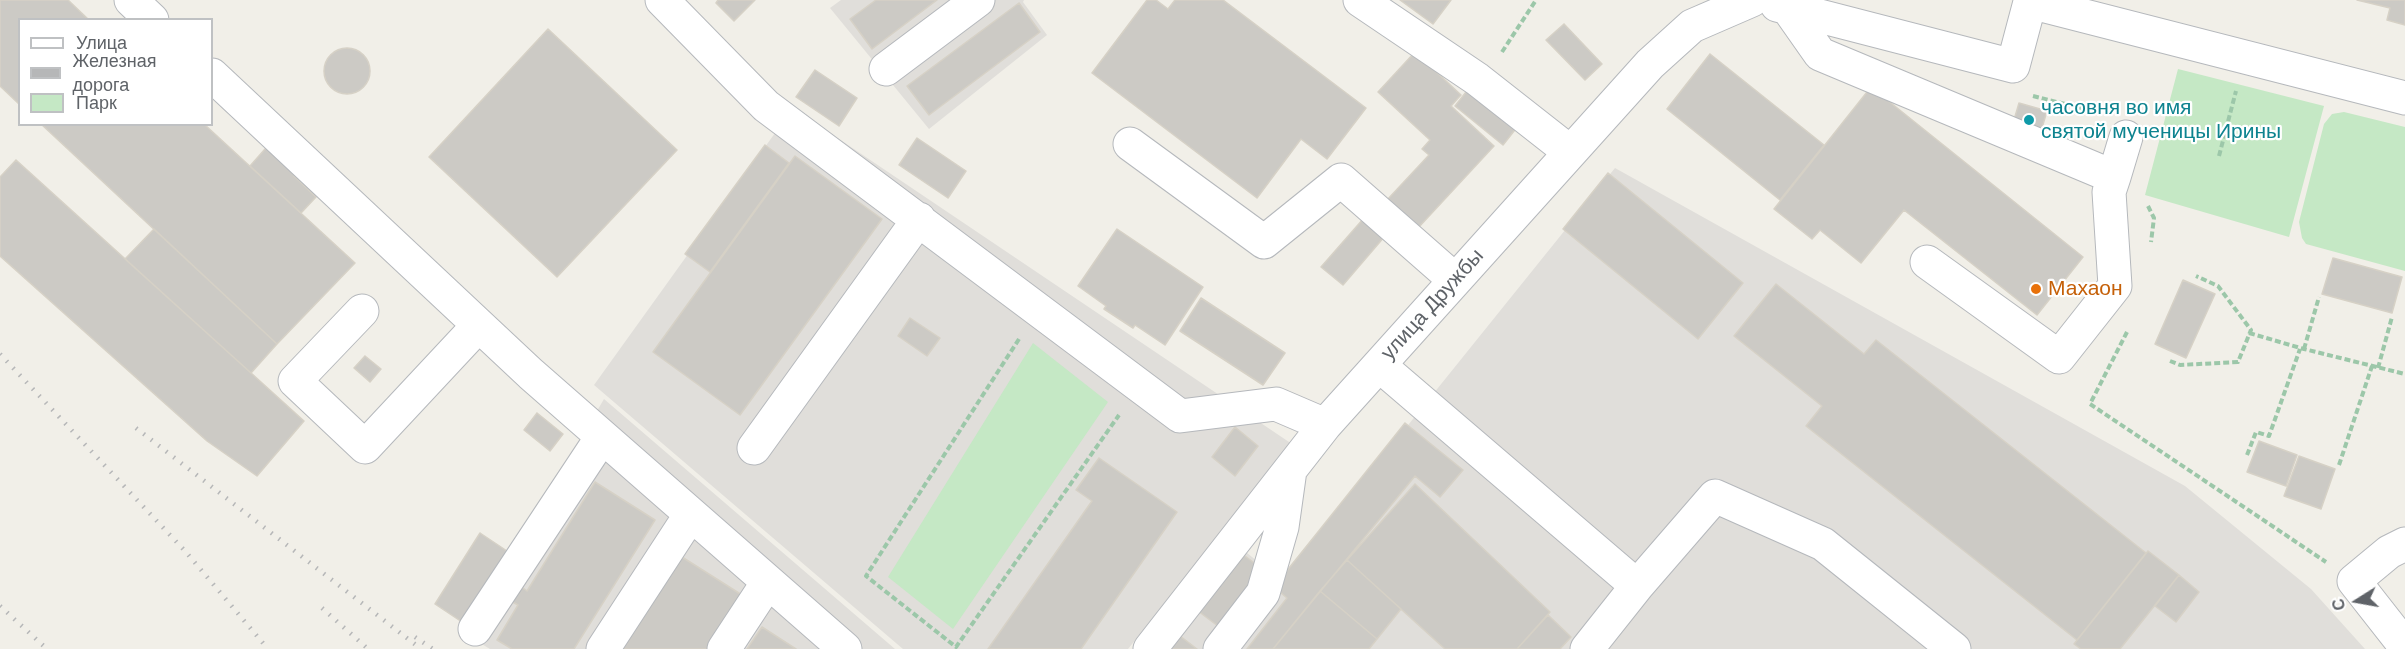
<!DOCTYPE html>
<meta charset="utf-8">
<style>
body{margin:0}
#map{position:relative;width:2405px;height:649px;overflow:hidden;background:#f1efe8;font-family:"DM Sans",sans-serif}
canvas{display:block}
.legend{position:absolute;left:18px;top:18px;width:195px;height:108px;box-sizing:border-box;background:#fff;border:2px solid #bfc1c3;margin:0;padding:8px 10px;list-style:none;font-size:18px;color:#5f6368}
.legend li{display:flex;align-items:center;gap:12px;height:30px}
.legend b{width:30px;border:2px solid #bfc1c3}
.north{position:absolute;left:2327px;top:571px;width:60px;height:60px;-webkit-text-stroke:4px #fff;paint-order:stroke;rotate:259deg;font-size:16px;font-weight:700;line-height:24px;text-align:center;color:#5f6368}
.north::after{content:'';display:block;margin:auto;width:21px;height:27px;background:#5f6368;clip-path:polygon(50% 0,100% 100%,50% 72%,0 100%)}
</style>
<div id="map">
<canvas width="2405" height="649"></canvas>
<ul class="legend">
<li><b style="height:8px;background:#fff"></b>Улица</li>
<li><b style="height:8px;background:#b6b7b8"></b>Железная дорога</li>
<li><b style="height:16px;background:#c5e8c5"></b>Парк</li>
</ul>
<div class="north">С</div>
</div>
<script>
const g = document.querySelector('canvas').getContext('2d');
g.lineJoin = 'round';
function fillPath(path, color) {
  g.fillStyle = color;
  g.fill(path, 'evenodd');
}
function shape(rows) {
  const path = new Path2D();
  for (const r of rows) {
    if (r.length === 3) {
      path.moveTo(r[0] + r[2], r[1]);
      path.arc(r[0], r[1], r[2], 0, 2 * Math.PI);
      continue;
    }
    path.moveTo(r[0], r[1]);
    for (let i = 2; i < r.length; i += 2) path.lineTo(r[i], r[i + 1]);
  }
  return path;
}
function trace(path, color, width, dash) {
  g.strokeStyle = color;
  g.lineWidth = width;
  g.lineCap = dash ? 'butt' : 'round';
  g.setLineDash(dash || []);
  g.stroke(path);
}
function drawText(font, color, halo, rows, align = 'center') {
  g.font = font + ' "DM Sans",sans-serif';
  g.lineWidth = 4.5;
  g.setLineDash([]);
  g.textBaseline = 'middle';
  g.strokeStyle = halo;
  g.fillStyle = color;
  for (const [text, x, y, turn = 0] of rows) {
    g.save();
    g.translate(x, y);
    g.rotate((+turn || 0) * Math.PI / 180);
    g.textAlign = isNaN(turn) ? turn : align;
    if (halo) g.strokeText(text, 0, 0);
    g.fillText(text, 0, 0);
    g.restore();
  }
}
const industrial = shape([
 [841,0,1024,0,1023,2,1047,35,929,129,830,8],
 [793,108,1292,444,1128,649,903,649,594,385],
 [1615,168,2185,486,2311,589,2365,649,1167,649,1241,548,1279,579,1315,535,1318,537],
 [604,399,895,649,490,649,460,631,513,554]
]);
const green = shape([
 [2178,69,2324,106,2289,237,2145,195],
 [2344,112,2405,127,2405,271,2306,244,2302,238,2299,222,2324,124,2332,114],
 [1033,343,1108,402,953,629,888,577]
]);
const building = shape([
 [0,0,68,0,89,20,20,20,20,105,0,86,0,0],
 [718,0,755,0,734,21,716,3,718,0],
 [876,0,937,0,872,49,850,19,876,0],
 [1147,0,1156,0,1168,9,1175,0,1223,0,1366,108,1327,159,1301,139,1257,198,1092,73,1147,0],
 [1400,0,1451,0,1433,24,1400,0],
 [2357,0,2405,0,2405,25,2387,20,2390,8,2357,0],
 [1019,3,1040,32,929,115,907,86,1019,3],
 [1564,24,1602,64,1585,80,1546,40,1564,24],
 [548,29,677,150,557,277,429,157,548,29],
 [347,71,23],
 [1415,52,1461,95,1451,106,1494,146,1418,228,1387,200,1429,155,1422,149,1430,140,1378,92,1415,52],
 [1710,54,1824,145,1780,200,1667,109,1710,54],
 [815,70,857,98,839,126,796,97,815,70],
 [1470,87,1518,126,1503,145,1455,106,1470,87],
 [1871,87,2083,257,2037,315,1904,210,1861,263,1820,230,1812,239,1774,209,1871,87],
 [2019,103,2047,111,2039,138,2011,130,2019,103],
 [41,124,204,124,355,263,277,344,41,124],
 [917,138,966,171,948,198,899,165,917,138],
 [273,140,302,167,294,176,316,197,301,213,250,166,273,140],
 [765,145,789,163,710,272,685,254,765,145],
 [795,156,882,219,740,415,653,352,795,156],
 [16,160,304,421,257,476,207,441,0,256,0,177,16,160],
 [1608,173,1743,283,1698,339,1563,229,1608,173],
 [1364,218,1385,236,1343,285,1321,267,1364,218],
 [154,229,277,344,251,373,125,259,154,229],
 [1117,229,1203,287,1165,345,1135,325,1133,328,1104,309,1106,306,1078,286,1117,229],
 [2333,258,2402,277,2392,313,2322,294,2333,258],
 [2183,280,2215,294,2186,358,2155,344,2183,280],
 [1776,284,1864,354,1876,340,2146,553,2077,640,1806,426,1822,406,1734,336,1776,284],
 [1201,298,1285,353,1263,385,1180,331,1201,298],
 [910,318,940,338,927,356,898,336,910,318],
 [365,356,381,369,370,382,354,368,365,356],
 [537,413,563,434,550,451,524,430,537,413],
 [1405,423,1463,470,1440,497,1415,476,1273,649,1247,649,1287,598,1274,587,1405,423],
 [1235,427,1258,446,1235,476,1212,457,1235,427],
 [2259,441,2297,455,2286,486,2247,472,2259,441],
 [2299,456,2335,469,2321,509,2284,496,2299,456],
 [1099,458,1177,512,1081,649,988,649,1092,501,1076,490,1099,458],
 [595,482,655,520,574,649,512,649,497,640,518,605,509,600,519,585,527,591,595,482],
 [1415,484,1550,612,1517,649,1445,649,1347,560,1415,484],
 [480,533,510,553,465,624,435,604,480,533],
 [2148,551,2179,575,2120,649,2081,649,2074,644,2148,551],
 [1241,553,1261,568,1218,626,1198,611,1241,553],
 [682,557,742,595,707,649,623,649,682,557],
 [1347,560,1401,609,1377,639,1320,591,1347,560],
 [2179,575,2199,592,2176,622,2155,606,2179,575],
 [1320,591,1377,639,1369,649,1273,649,1320,591],
 [1548,615,1571,637,1560,649,1517,649,1548,615],
 [762,627,796,649,747,649,762,627],
 [1180,636,1197,649,1170,649,1180,636]
]);
const path = shape([
 [1502,52,1536,0],
 [2033,96,2101,113],
 [2219,156,2236,91],
 [2148,206,2154,218,2151,242],
 [2127,332,2090,404,2326,562],
 [2249,333,2304,349,2405,374],
 [1019,339,866,576,956,647,1119,415],
 [2304,349,2319,297],
 [2170,361,2180,365,2238,362,2251,330,2218,286,2196,276],
 [2378,368,2392,317],
 [2247,455,2256,432,2269,436,2300,349],
 [2339,465,2372,366]
]);
const minor = shape([
 [131,0,152,20],
 [662,0,766,106,1180,416,1276,404,1325,425],
 [1360,0,1477,79,1570,152],
 [1777,5,2013,66,2030,2,2405,98],
 [1787,7,1820,54,2114,177,2109,192,2115,286,2059,357,1927,262],
 [886,69,978,0],
 [212,75,531,374,845,649],
 [1130,144,1264,242,1341,180,1455,280],
 [2114,177,2126,137],
 [362,311,295,381,365,447,478,326],
 [1379,365,1637,586,1587,649],
 [754,448,919,219],
 [2405,544,2389,552,2354,581,2405,646],
 [1637,586,1715,496,1823,544,1954,649],
 [475,629,602,437],
 [603,649,691,514],
 [724,649,768,582],
 [1150,649,1325,425,1650,64,1692,26,1752,0],
 [1220,649,1263,593,1282,527,1290,470]
]);
const rail = shape([
 [0,354,185,551,268,649],
 [136,428,421,649],
 [0,606,47,649],
 [322,608,368,649],
 [415,637,433,649]
]);
const markers = [
 [2029,120,6,"#0f9aa8"],
 [2036,289,6,"#e8710a"]
];
const cultureNames = [
 ["часовня во имя",2041,108],
 ["святой мученицы Ирины",2041,132]
];
const foodNames = [
 ["Махаон",2048,289]
];
const streetNames = [
 ["улица Дружбы",1433,305,-48]
];
fillPath(industrial, '#e0deda');
fillPath(green, '#c5e8c5');
fillPath(building, '#cccac5');
trace(building, '#d6d1c6', 1.5);
trace(minor, '#b5b8bc', 35);
trace(path, '#9cc7a9', 4, [6, 3]);
trace(minor, '#fff', 33);
trace(rail, '#b6b7b8', 4.5, [1.5, 8]);
for (const [x, y, r, color] of markers) {
  const dot = new Path2D();
  dot.arc(x, y, r, 0, 2 * Math.PI);
  g.fillStyle = color;
  g.fill(dot);
  trace(dot, '#fff', 2);
}
drawText('21px', '#0d838f', '#fff', cultureNames, 'left');
drawText('21px', '#c56008', '#fff', foodNames, 'left');
drawText('21px', '#5f6368', '#fff', streetNames);
</script>
